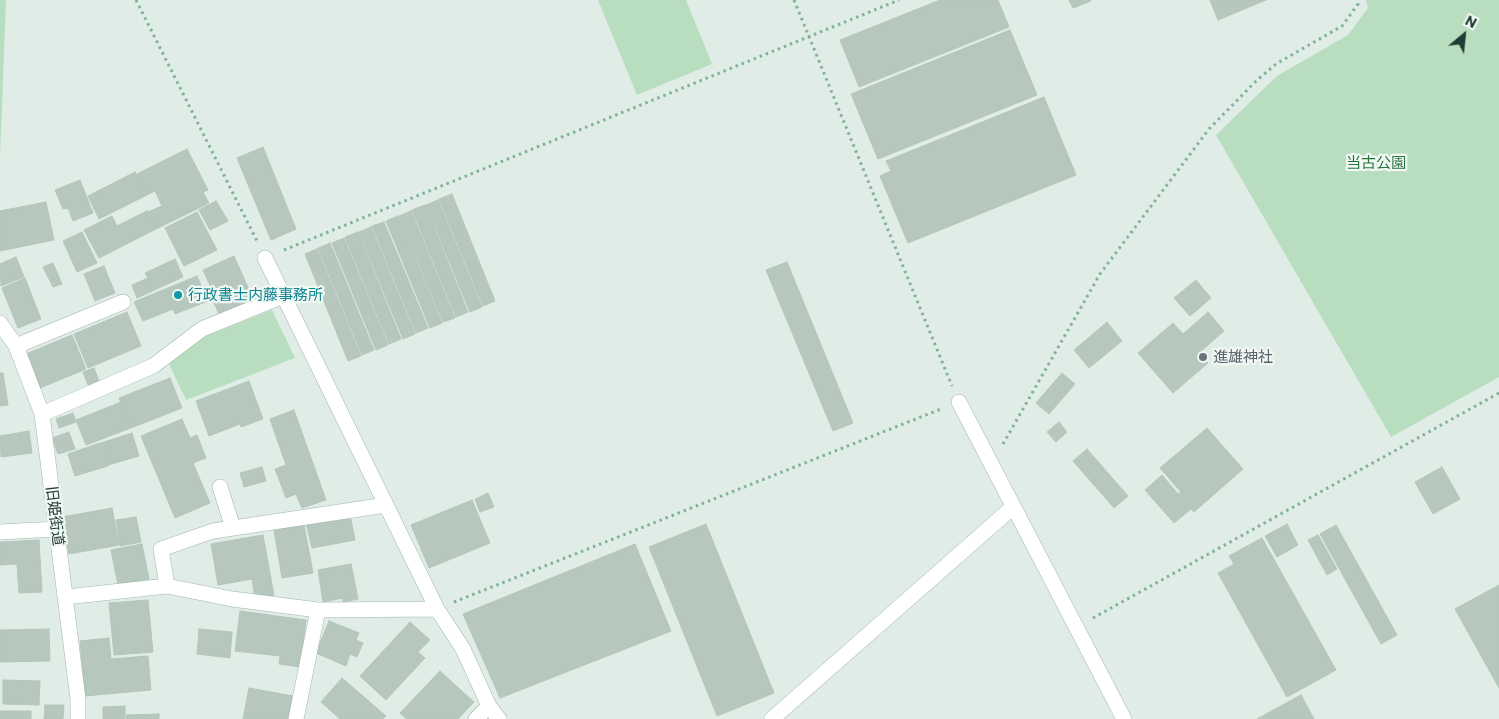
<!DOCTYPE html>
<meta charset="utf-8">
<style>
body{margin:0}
#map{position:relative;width:1499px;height:719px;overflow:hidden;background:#e0ece6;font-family:Commissioner,sans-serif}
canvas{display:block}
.north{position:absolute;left:1439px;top:10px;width:50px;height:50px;-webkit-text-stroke:4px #f1f8f4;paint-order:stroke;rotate:28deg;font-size:14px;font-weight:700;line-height:20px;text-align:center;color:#203d33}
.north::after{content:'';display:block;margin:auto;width:18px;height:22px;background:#203d33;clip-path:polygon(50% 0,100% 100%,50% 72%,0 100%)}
</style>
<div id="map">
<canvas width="1499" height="719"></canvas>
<div class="north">N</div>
</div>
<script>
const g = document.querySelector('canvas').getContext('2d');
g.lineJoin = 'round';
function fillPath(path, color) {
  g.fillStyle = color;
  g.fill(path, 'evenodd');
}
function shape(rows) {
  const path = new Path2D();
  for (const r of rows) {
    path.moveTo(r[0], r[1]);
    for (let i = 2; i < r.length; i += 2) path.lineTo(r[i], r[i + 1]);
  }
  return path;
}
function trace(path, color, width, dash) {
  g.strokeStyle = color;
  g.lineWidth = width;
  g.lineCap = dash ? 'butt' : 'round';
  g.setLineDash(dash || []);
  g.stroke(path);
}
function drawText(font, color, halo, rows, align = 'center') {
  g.font = font + ' Commissioner,"Noto Sans JP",sans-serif';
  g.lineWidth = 4.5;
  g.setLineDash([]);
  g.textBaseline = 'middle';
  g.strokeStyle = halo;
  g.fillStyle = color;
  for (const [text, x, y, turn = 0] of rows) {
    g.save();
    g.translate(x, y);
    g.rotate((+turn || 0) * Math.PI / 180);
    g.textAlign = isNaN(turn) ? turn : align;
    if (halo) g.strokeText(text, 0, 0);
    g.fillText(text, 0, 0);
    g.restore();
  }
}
const green = shape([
 [0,0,6,0,0,159],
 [598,0,686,0,712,64,637,95],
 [1366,0,1499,0,1499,377,1391,437,1216,135,1277,76,1348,35,1368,8],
 [272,310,295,358,186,400,169,364,206,336]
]);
const building = shape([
 [940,0,998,0,1009,27,859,87,840,40,940,0],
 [1069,0,1090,0,1091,1,1073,8,1069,0],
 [1210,0,1266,0,1218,20,1210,0],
 [1010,30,1037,95,878,159,851,94,1010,30],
 [1044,97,1076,175,908,243,880,176,891,171,886,161,1044,97],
 [263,147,296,229,271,240,237,158,263,147],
 [187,149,208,190,203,192,209,203,156,229,148,212,162,206,155,191,147,195,137,174,187,149],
 [135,172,147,195,99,219,88,196,135,172],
 [80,180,93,213,73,221,68,208,63,209,55,190,80,180],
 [452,194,495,301,483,306,439,199,452,194],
 [438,200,482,307,470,312,426,205,438,200],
 [216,201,228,221,210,230,199,210,216,201],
 [46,202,54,240,0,251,0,211,46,202],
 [425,205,468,312,456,317,412,210,425,205],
 [147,211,156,229,99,258,84,230,112,216,117,226,147,211],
 [411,211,455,318,443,322,399,216,411,211],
 [197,212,217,250,184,266,165,228,197,212],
 [398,216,442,323,430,328,386,221,398,216],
 [384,222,428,328,416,333,372,226,384,222],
 [371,227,415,334,403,339,359,232,371,227],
 [82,232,97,263,77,272,63,241,82,232],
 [358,232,401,339,389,344,345,237,358,232],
 [344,238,388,345,376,350,332,243,344,238],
 [330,243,374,350,362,355,318,248,330,243],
 [317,249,361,356,348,361,305,254,317,249],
 [234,256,253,299,219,314,210,294,213,292,203,270,234,256],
 [16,257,24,277,1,286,0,264,16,257],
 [175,259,183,277,137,298,132,285,148,278,145,273,175,259],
 [787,262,853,423,833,431,766,270,787,262],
 [53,263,62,284,53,287,43,267,53,263],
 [104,266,115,293,95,301,84,274,104,266],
 [197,276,208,301,175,314,173,309,143,321,134,302,197,276],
 [25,278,41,319,18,328,2,288,25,278],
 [1196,280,1211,298,1190,316,1174,298,1196,280],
 [127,312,141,346,88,368,74,334,127,312],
 [1208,312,1224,331,1199,353,1208,363,1173,393,1138,353,1173,323,1183,334,1208,312],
 [1107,322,1122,341,1089,368,1074,350,1107,322],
 [72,335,86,369,40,388,26,354,72,335],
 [94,368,99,381,88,385,83,372,94,368],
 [0,373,3,373,8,405,0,406,0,373],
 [1062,373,1075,384,1049,414,1036,403,1062,373],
 [170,378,182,408,131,428,119,398,170,378],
 [249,381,263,419,241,427,240,424,209,436,196,401,249,381],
 [121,402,131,428,86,445,76,420,121,402],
 [294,410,326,500,302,508,296,494,286,498,275,469,286,465,270,419,294,410],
 [73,413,76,422,59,428,56,419,73,413],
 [182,419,190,438,197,435,206,458,193,463,210,503,175,518,141,436,182,419],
 [1059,422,1067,432,1056,442,1047,432,1059,422],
 [1207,428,1243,469,1194,512,1191,509,1174,523,1145,490,1162,475,1178,494,1181,492,1160,468,1207,428],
 [29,431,32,453,1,457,0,436,29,431],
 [69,432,75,449,58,454,52,438,69,432],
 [132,433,139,456,108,465,101,443,132,433],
 [100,443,108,466,75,476,68,454,100,443],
 [1087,449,1128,496,1114,508,1073,461,1087,449],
 [262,467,266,481,244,487,240,473,262,467],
 [1442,467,1460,499,1433,514,1415,482,1442,467],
 [488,493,494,507,480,512,475,499,488,493],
 [472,500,490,543,429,568,411,525,472,500],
 [112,508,119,545,69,554,62,517,112,508],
 [350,515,355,540,312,548,306,523,350,515],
 [136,517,141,542,120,546,116,520,136,517],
 [706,524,774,693,717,716,649,547,706,524],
 [1287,524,1298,545,1277,557,1265,536,1287,524],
 [304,525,313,573,282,578,274,530,304,525],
 [1336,525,1397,635,1381,644,1320,534,1336,525],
 [263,535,274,595,255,598,252,579,218,585,211,544,263,535],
 [1318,535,1337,569,1327,575,1308,540,1318,535],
 [1262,538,1336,670,1287,697,1218,573,1234,564,1229,556,1262,538],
 [39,540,42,592,19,593,17,564,0,565,0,542,39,540],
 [142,544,149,579,118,585,111,550,142,544],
 [635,544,671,631,500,698,463,614,635,544],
 [351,564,358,599,343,602,343,598,323,602,318,570,351,564],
 [1499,585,1499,688,1455,609,1499,585],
 [148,600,153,652,114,655,109,603,148,600],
 [240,611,306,620,300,667,279,664,280,656,235,651,240,611],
 [329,621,359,633,356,640,363,643,357,657,350,654,346,666,316,653,329,621],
 [410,622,430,640,418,652,425,658,386,700,360,676,410,622],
 [49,629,50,661,0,662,0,630,49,629],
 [199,629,232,632,230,658,197,654,199,629],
 [109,638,111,659,148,656,151,690,85,696,80,641,109,638],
 [440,671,474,702,458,719,407,719,400,713,440,671],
 [342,678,386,716,383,719,340,719,321,702,342,678],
 [3,680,40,681,39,705,3,704,3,680],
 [249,688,293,696,289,719,243,719,249,688],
 [1301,695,1314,719,1257,719,1301,695],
 [45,705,64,705,63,719,44,719,45,705],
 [125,706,125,719,103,719,103,707,125,706],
 [0,711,31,711,31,719,0,719,0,711],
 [159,714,159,719,127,719,126,715,159,714]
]);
const path = shape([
 [136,0,257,241],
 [794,0,952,386],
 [284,250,899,0],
 [1003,444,1100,274,1209,129,1256,81,1276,64,1342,26,1358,4,1357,0],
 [454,602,941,409],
 [1093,618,1499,393]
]);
const minor = shape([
 [265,258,437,609,463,649,489,706,499,719],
 [0,323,16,346,42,414,78,699,78,719],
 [16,346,123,302],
 [959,402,1124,719],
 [42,414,153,366,202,329,283,296],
 [233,528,386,505],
 [0,532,57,529],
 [167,586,161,549,213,531,233,528,220,487],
 [66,597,167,586,232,599,318,610,437,609],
 [296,719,318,610],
 [476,719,489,706],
 [772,719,1013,507]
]);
const markers = [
 [178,295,5,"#0f9aa8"],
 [1203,357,5,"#6b7280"]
];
const parkNames = [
 ["当古公園",1376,163]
];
const cultureNames = [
 ["行政書士内藤事務所",188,295]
];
const worshipNames = [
 ["進雄神社",1213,357]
];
const streetNames = [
 ["旧姫街道",55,516,83]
];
fillPath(green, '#b8debf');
fillPath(building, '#b6c7be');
trace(building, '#b3c6bc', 1);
trace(minor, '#a3b4ad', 16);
trace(path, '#7fb19d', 3, [2.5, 4]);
trace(minor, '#fff', 15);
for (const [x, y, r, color] of markers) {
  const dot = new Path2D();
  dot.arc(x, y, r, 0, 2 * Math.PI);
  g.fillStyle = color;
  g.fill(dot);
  trace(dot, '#f1f8f4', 2);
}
drawText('15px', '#297540', '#f1f8f4', parkNames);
drawText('15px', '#0d838f', '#f1f8f4', cultureNames, 'left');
drawText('15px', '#5b616d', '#f1f8f4', worshipNames, 'left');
drawText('15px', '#203d33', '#f1f8f4', streetNames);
</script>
